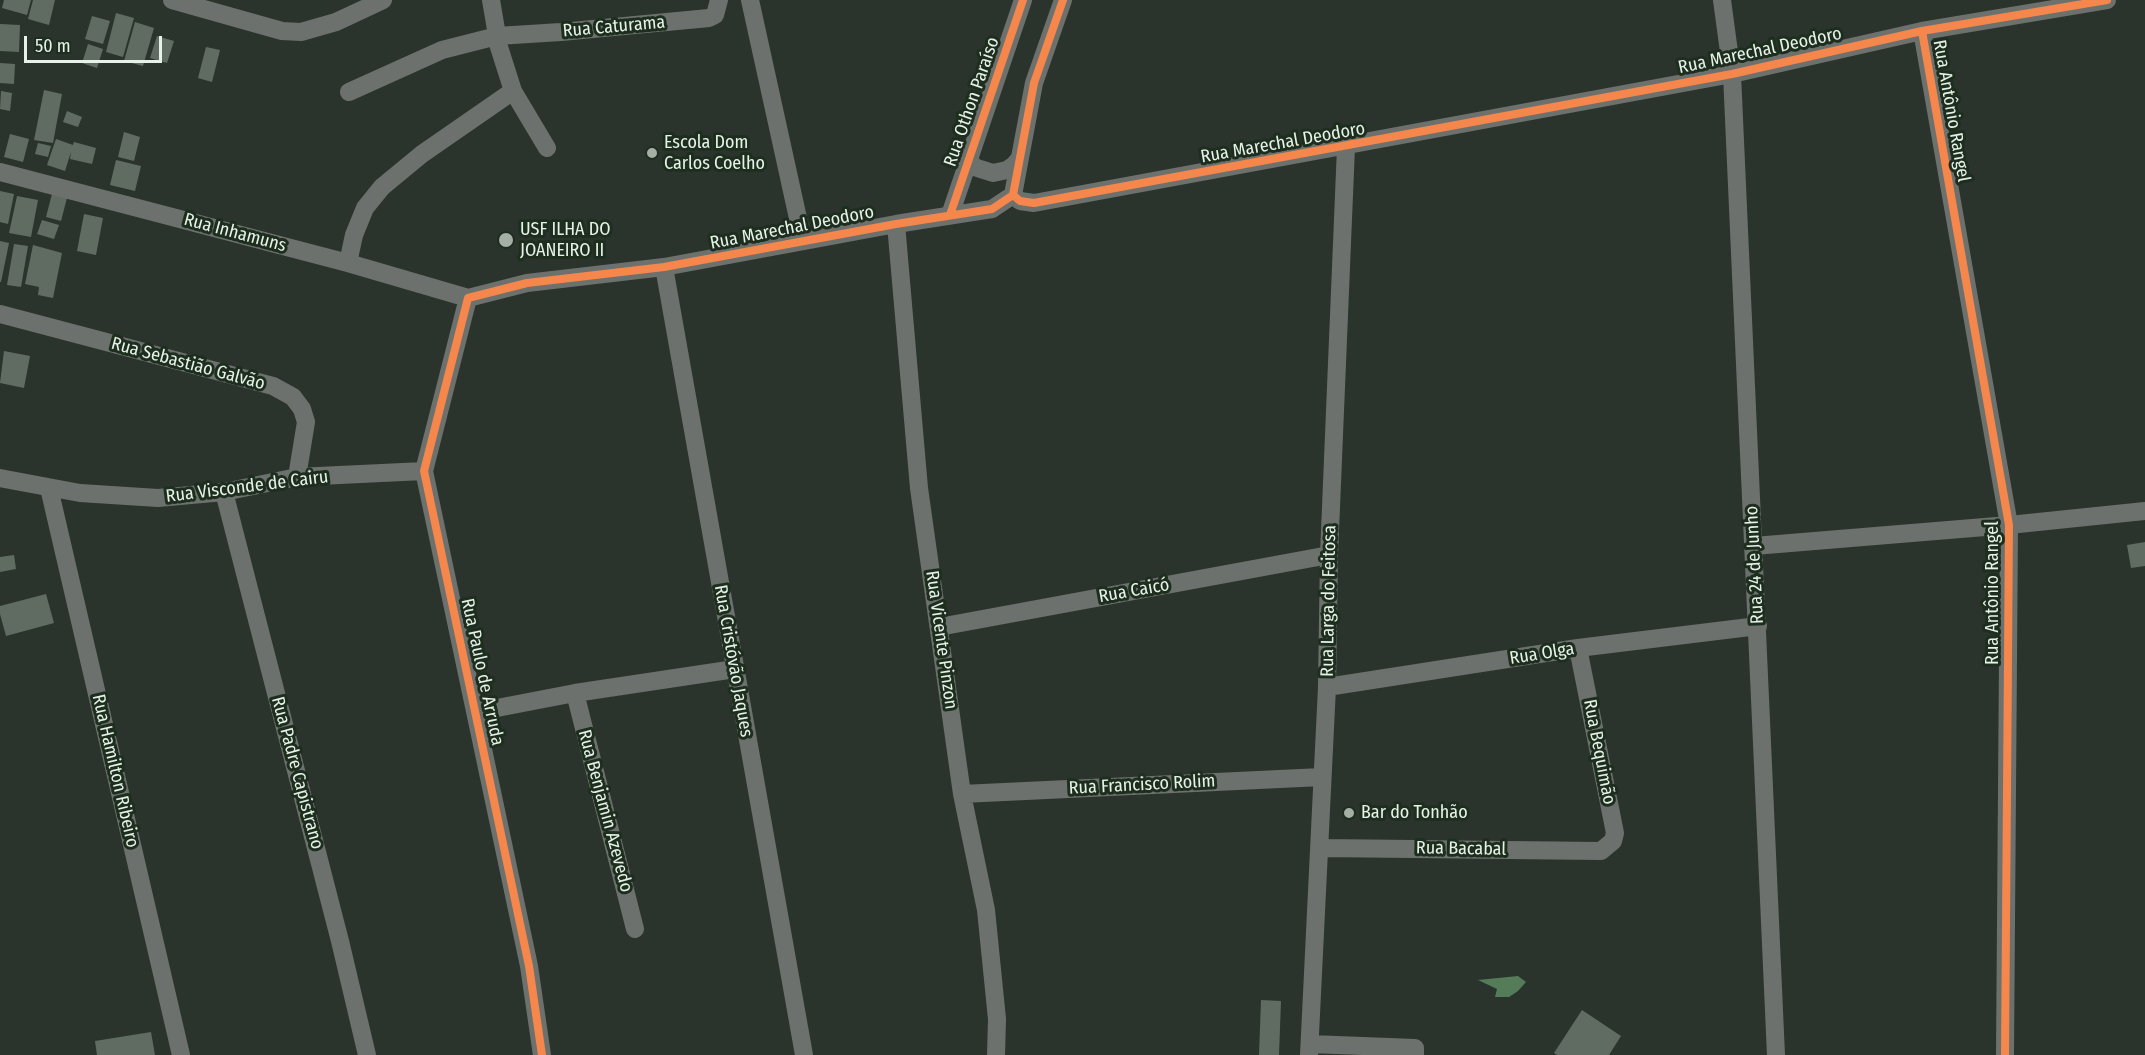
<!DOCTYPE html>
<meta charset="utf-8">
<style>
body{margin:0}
#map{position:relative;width:2145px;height:1055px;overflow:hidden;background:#2b342c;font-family:"Fira Sans Condensed",sans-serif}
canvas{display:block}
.scale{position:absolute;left:24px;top:36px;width:138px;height:27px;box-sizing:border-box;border:3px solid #e6f1e7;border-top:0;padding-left:8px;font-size:18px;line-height:21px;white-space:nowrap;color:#e6f1e7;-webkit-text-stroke:4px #1d2e1f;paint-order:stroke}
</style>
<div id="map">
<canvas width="2145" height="1055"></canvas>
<div class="scale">50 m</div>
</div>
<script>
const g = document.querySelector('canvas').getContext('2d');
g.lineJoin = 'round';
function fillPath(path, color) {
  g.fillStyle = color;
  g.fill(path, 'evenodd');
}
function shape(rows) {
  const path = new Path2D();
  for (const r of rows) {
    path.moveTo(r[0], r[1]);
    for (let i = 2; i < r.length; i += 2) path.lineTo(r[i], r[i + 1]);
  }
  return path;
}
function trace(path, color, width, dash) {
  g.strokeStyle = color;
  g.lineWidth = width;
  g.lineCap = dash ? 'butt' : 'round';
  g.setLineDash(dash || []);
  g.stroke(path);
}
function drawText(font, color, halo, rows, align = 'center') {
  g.font = font + ' "Fira Sans Condensed",sans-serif';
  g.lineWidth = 6;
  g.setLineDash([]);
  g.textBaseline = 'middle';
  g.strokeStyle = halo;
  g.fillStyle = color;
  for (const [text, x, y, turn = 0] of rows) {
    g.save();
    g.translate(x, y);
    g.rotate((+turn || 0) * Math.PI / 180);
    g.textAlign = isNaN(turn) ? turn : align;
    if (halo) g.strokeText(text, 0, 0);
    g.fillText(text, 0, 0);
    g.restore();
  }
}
const water = shape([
 [1518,976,1526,982,1518,991,1509,997,1495,997,1497,989,1478,980]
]);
const building = shape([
 [4,0,31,0,27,15,2,8],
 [33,0,55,0,49,25,28,19],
 [116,13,134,18,123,57,106,52],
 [92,16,110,21,103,44,85,39],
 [135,22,154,28,143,66,124,61],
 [0,24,20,25,19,52,0,51],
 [157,36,174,41,167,63,150,58],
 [88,44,103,49,97,68,82,63],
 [206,47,220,50,212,82,198,78],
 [0,63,15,64,14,84,0,83],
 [44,90,62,94,53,143,34,140],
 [1,91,12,93,10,111,0,109],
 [67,111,82,117,78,127,63,122],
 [124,132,140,137,134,161,118,157],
 [10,134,29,139,23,162,4,157],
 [56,139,73,145,74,142,96,148,92,164,70,159,71,152,65,171,47,165],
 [38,143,51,146,48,157,35,154],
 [116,160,141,166,135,191,110,185],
 [53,190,68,194,61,221,46,217],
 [0,191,14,194,8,224,0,222],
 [17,196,38,200,31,237,9,233],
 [84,214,103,218,96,255,77,251],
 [42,220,59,225,54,239,37,234],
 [0,241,9,243,1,282,0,282],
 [14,244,28,246,21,287,7,285],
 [33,245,62,253,53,298,38,295,39,287,25,284],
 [4,351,30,356,24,388,0,383],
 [2145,542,2145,566,2131,568,2127,545],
 [14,555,16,569,0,572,0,557],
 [46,594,54,623,6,636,0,614,0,606],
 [1261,1000,1281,1001,1279,1055,1259,1055],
 [1582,1010,1621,1036,1609,1055,1557,1055,1554,1053],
 [151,1032,155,1055,97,1055,95,1041]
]);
const minor = shape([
 [172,0,282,31,301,32,336,22,383,0],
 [491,0,499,47,513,91,547,148],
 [750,0,803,241],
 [1722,0,1732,74,1776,1055],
 [1922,31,2009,525,2005,1055],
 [349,92,442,50,497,36,561,32,709,18,715,15,719,0],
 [968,158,974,167,993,173,1007,170,1014,165,1020,158],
 [0,172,348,263,468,298],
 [1013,195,1020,201,1034,203,1732,74,1922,31,2107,0],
 [1013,195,1034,83,1063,0],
 [950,215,1023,0],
 [896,224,919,488,962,794,986,910,997,1019,996,1055],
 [348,263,354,235,365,208,382,187,422,154,513,91],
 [664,267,804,1055],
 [468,298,424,471,529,966,542,1055],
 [468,298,527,283,664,267,896,224,992,209,1013,195],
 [0,314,273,386,293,397,302,409,306,422,297,477],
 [0,478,80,493,158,498,224,492,297,477,424,471],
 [49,488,181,1055],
 [224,492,340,941,367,1055],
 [1754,546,2009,525,2145,511],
 [939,627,1329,555],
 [1327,687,1578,648,1758,626],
 [575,693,635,929],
 [497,708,575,693,735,669],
 [962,794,1322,777],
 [1320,848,1601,851,1613,841,1615,833,1578,648],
 [1310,1044,1415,1048,1415,1055],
 [1309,1055,1327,687,1329,555,1346,147]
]);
const cycleway = shape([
 [1922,31,2009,525,2005,1055],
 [1013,195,1020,201,1034,203,1732,74,1922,31,2107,0],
 [1013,195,1034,83,1063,0],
 [950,215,1023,0],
 [542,1055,529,966,424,471,468,298,527,283,664,267,896,224,992,209,1013,195]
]);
const markers = [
 [652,153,6,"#a5afa6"],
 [506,240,8,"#a5afa6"],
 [1349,813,6,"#a5afa6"]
];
const streetNames = [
 ["Rua Caturama",614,27,-5],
 ["Rua Marechal Deodoro",1760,51,-12],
 ["Rua Othon Paraíso",972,102,-71],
 ["Rua Antônio Rangel",1951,111,80],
 ["Rua Marechal Deodoro",1283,143,-10],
 ["Rua Marechal Deodoro",792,228,-11],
 ["Rua Inhamuns",235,233,15],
 ["Rua Sebastião Galvão",188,364,15],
 ["Rua Visconde de Cairu",247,487,-7],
 ["Rua 24 de Junho",1755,565,-93],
 ["Rua Caicó",1134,591,-10],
 ["Rua Antônio Rangel",1993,593,-90],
 ["Rua Larga do Feitosa",1329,601,-89],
 ["Rua Vicente Pinzon",941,640,82],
 ["Rua Olga",1542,654,-9],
 ["Rua Cristóvão Jaques",733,661,80],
 ["Rua Paulo de Arruda",482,672,78],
 ["Rua Bequimão",1599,752,79],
 ["Rua Hamilton Ribeiro",115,771,77],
 ["Rua Padre Capistrano",297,773,75],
 ["Rua Francisco Rolim",1142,785,-3],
 ["Rua Benjamin Azevedo",605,811,75],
 ["Rua Bacabal",1461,849,1]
];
const poiNames = [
 ["Escola Dom",664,143],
 ["Carlos Coelho",664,164],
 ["USF ILHA DO",520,230],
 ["JOANEIRO II",520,251],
 ["Bar do Tonhão",1361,813]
];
fillPath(water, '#547c59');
fillPath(building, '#606c61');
trace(minor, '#6d716d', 18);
trace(cycleway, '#f5874c', 8);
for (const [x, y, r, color] of markers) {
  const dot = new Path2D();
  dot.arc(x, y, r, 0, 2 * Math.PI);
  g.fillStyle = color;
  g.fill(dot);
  trace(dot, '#1d2e1f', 2);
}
drawText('18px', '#e6f1e7', '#1d2e1f', streetNames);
drawText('18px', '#e6f1e7', '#1d2e1f', poiNames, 'left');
</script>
